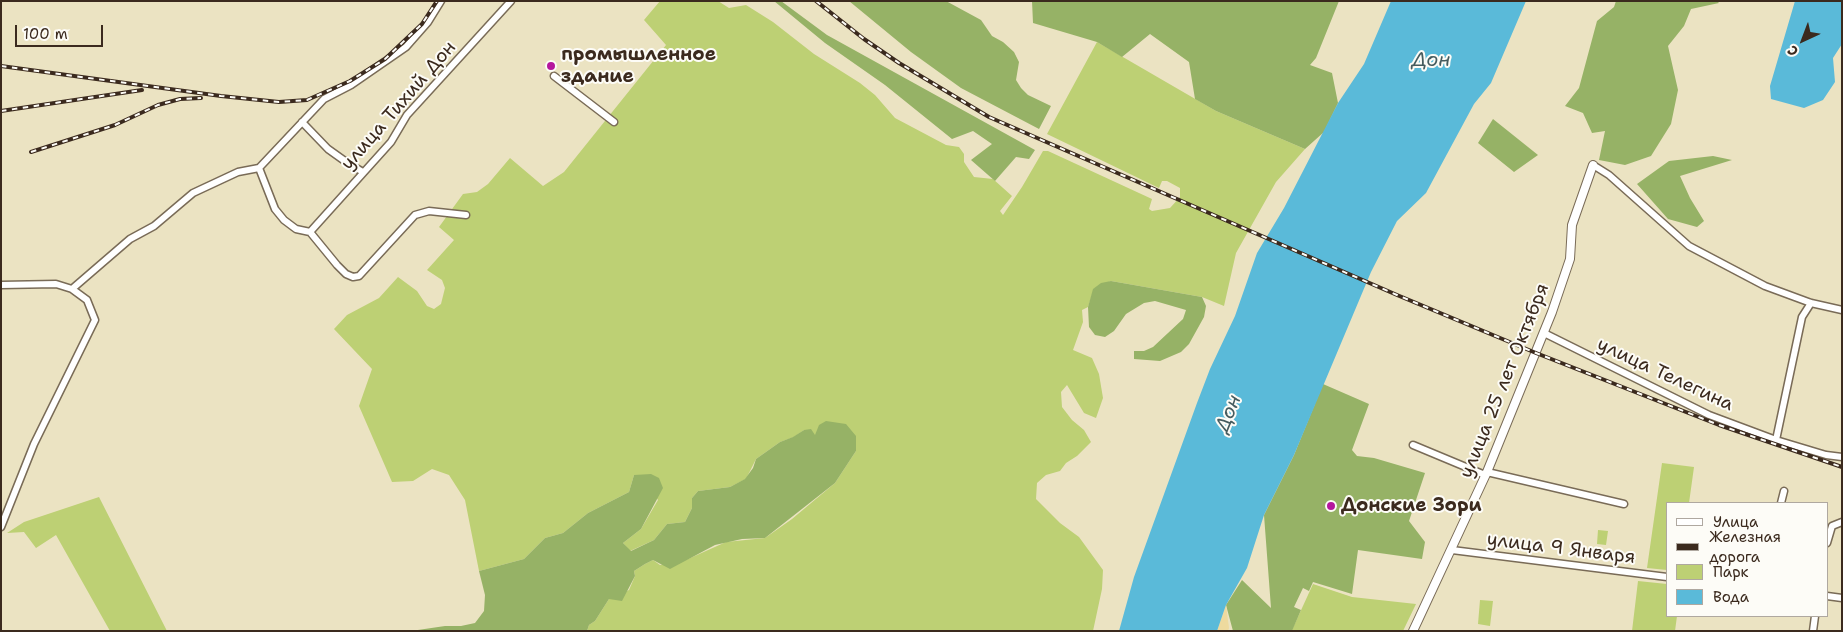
<!DOCTYPE html>
<meta charset="utf-8">
<style>
body{margin:0}
#map{position:relative;width:1843px;height:632px;overflow:hidden;background:#ebe3c2;font-family:"Shantell Sans",sans-serif}
canvas{display:block}
.frame{position:absolute;inset:0;border:2px solid #3b2a1e;pointer-events:none}
.legend{position:absolute;left:1666px;top:502px;width:162px;height:115px;box-sizing:border-box;background:#fdfcf7;border:1px solid #afa8a0;margin:0;padding:6px 9px;list-style:none;font-size:15px;color:#3b2a1e}
.legend li{display:flex;align-items:center;gap:10px;height:25px}
.legend b{width:25px;border:1px solid #afa8a0}
.north{position:absolute;left:1778px;top:15px;width:50px;height:50px;-webkit-text-stroke:4px #fdfcf7;paint-order:stroke;rotate:223deg;font-size:14px;font-weight:700;line-height:20px;text-align:center;color:#3b2a1e}
.north::after{content:'';display:block;margin:auto;width:18px;height:22px;background:#3b2a1e;clip-path:polygon(50% 0,100% 100%,50% 72%,0 100%)}
.scale{position:absolute;left:15px;top:25px;width:88px;height:22px;box-sizing:border-box;border:2px solid #3b2a1e;border-top:0;padding-left:6px;font-size:15px;line-height:18px;white-space:nowrap;color:#3b2a1e;-webkit-text-stroke:4px #fdfcf7;paint-order:stroke}
</style>
<div id="map">
<canvas width="1843" height="632"></canvas>
<div class="frame"></div>
<ul class="legend">
<li><b style="height:6px;background:#fff"></b>Улица</li>
<li><b style="height:6px;background:#3b2a1e"></b>Железная дорога</li>
<li><b style="height:14px;background:#bdd074"></b>Парк</li>
<li><b style="height:14px;background:#5abad9"></b>Вода</li>
</ul>
<div class="north">С</div>
<div class="scale">100 m</div>
</div>
<script>
const g = document.querySelector('canvas').getContext('2d');
g.lineJoin = 'round';
function fillPath(path, color) {
  g.fillStyle = color;
  g.fill(path, 'evenodd');
}
function shape(rows) {
  const path = new Path2D();
  for (const r of rows) {
    path.moveTo(r[0], r[1]);
    for (let i = 2; i < r.length; i += 2) path.lineTo(r[i], r[i + 1]);
  }
  return path;
}
function trace(path, color, width, dash) {
  g.strokeStyle = color;
  g.lineWidth = width;
  g.lineCap = dash ? 'butt' : 'round';
  g.setLineDash(dash || []);
  g.stroke(path);
}
function drawText(font, color, halo, rows, align = 'center') {
  g.font = font + ' "Shantell Sans",sans-serif';
  g.lineWidth = 4;
  g.setLineDash([]);
  g.textBaseline = 'middle';
  g.strokeStyle = halo;
  g.fillStyle = color;
  for (const [text, x, y, turn = 0] of rows) {
    g.save();
    g.translate(x, y);
    g.rotate((+turn || 0) * Math.PI / 180);
    g.textAlign = isNaN(turn) ? turn : align;
    if (halo) g.strokeText(text, 0, 0);
    g.fillText(text, 0, 0);
    g.restore();
  }
}
const green = shape([
 [660,1,718,1,729,8,746,5,773,22,814,54,860,83,875,95,895,118,946,145,959,147,964,154,964,162,974,177,993,179,1012,196,1000,211,1003,215,1022,187,1043,151,1048,151,1152,199,1149,209,1152,211,1170,208,1180,197,1180,188,1167,181,1162,181,1159,188,1047,134,1097,42,1216,111,1305,149,1276,182,1236,253,1224,306,1202,297,1111,281,1094,289,1088,307,1082,310,1083,322,1073,350,1092,358,1099,374,1103,398,1096,418,1084,413,1067,385,1061,392,1062,407,1072,420,1084,430,1091,442,1077,456,1066,463,1060,471,1046,475,1037,483,1036,499,1060,523,1079,537,1103,570,1102,589,1093,631,587,631,589,625,595,621,609,599,629,590,635,576,634,571,645,564,653,560,660,565,688,559,726,542,765,538,792,519,835,483,856,451,856,436,815,436,804,430,794,437,780,442,756,459,746,479,730,487,698,491,692,498,692,508,685,522,667,524,654,540,630,551,623,543,641,529,658,500,642,476,634,475,629,492,588,513,563,533,545,538,524,559,479,571,465,500,449,475,432,469,413,481,392,482,359,406,372,369,334,329,347,315,379,298,398,277,417,291,427,306,434,309,441,304,445,288,442,280,427,270,454,240,439,227,463,194,477,192,488,184,510,158,543,186,564,172,666,45,644,20],
 [1662,463,1694,467,1689,503,1667,503,1667,570,1647,568],
 [99,497,167,631,110,631,56,535,36,548,24,532,7,533,24,522],
 [1598,530,1608,531,1606,545,1597,544],
 [1638,581,1667,584,1667,616,1677,616,1675,631,1632,631],
 [1313,584,1352,597,1416,604,1403,631,1244,631,1251,613,1292,630],
 [1480,600,1493,601,1490,626,1478,624]
]);
const forest = shape([
 [774,1,781,1,827,35,1035,150,1029,159,1016,157,995,181,971,160,992,144,973,131,952,139,885,85,825,43],
 [849,1,946,1,981,20,992,36,1003,42,1014,52,1019,62,1016,80,1021,88,1028,95,1051,106,1039,129,961,88,911,52],
 [1032,1,1339,1,1316,58,1310,65,1332,73,1338,103,1324,132,1305,149,1216,111,1195,99,1189,62,1150,34,1122,57,1097,42,1033,23],
 [1616,1,1717,1,1719,3,1691,9,1684,26,1668,46,1678,90,1671,124,1651,156,1625,165,1599,160,1605,131,1592,133,1583,113,1565,106,1579,88,1597,21,1614,7],
 [1493,119,1538,155,1514,172,1478,143],
 [1713,156,1732,160,1680,176,1690,198,1704,221,1697,227,1668,219,1637,184,1669,161],
 [1111,281,1202,297,1206,306,1204,317,1189,344,1181,352,1160,361,1134,359,1134,351,1144,351,1153,347,1183,319,1186,310,1155,301,1144,303,1126,314,1114,331,1105,337,1095,335,1089,327,1088,307,1093,289,1101,283],
 [1323,384,1369,404,1352,450,1357,456,1374,458,1425,473,1409,521,1425,542,1422,559,1358,550,1352,594,1313,582,1309,591,1303,588,1294,607,1301,610,1292,631,1233,631,1226,605,1242,580,1271,608,1264,515,1294,455],
 [826,421,846,424,856,436,856,451,835,483,765,538,742,539,715,545,670,569,653,560,645,564,634,571,635,576,622,601,609,599,595,621,589,625,587,631,411,631,445,626,461,626,475,623,484,611,485,595,479,571,524,559,545,538,563,533,588,513,629,492,634,475,651,474,659,478,663,488,641,529,623,543,631,551,654,540,667,524,685,522,692,508,692,498,698,491,730,487,745,479,753,468,756,459,780,442,793,437,804,430,811,429,815,435,819,425]
]);
const sand = shape([
 [1226,605,1229,628,1228,631,1217,631]
]);
const water = shape([
 [1391,1,1526,1,1491,83,1474,104,1426,193,1397,221,1371,272,1294,455,1264,515,1247,568,1226,605,1217,631,1119,631,1134,577,1197,403,1210,369,1235,316,1257,253,1284,208,1338,103,1364,64],
 [1795,1,1842,1,1842,44,1833,58,1835,82,1823,100,1804,108,1771,99,1770,86]
]);
const minor = shape([
 [554,76,614,122],
 [302,122,328,149,349,164,363,172],
 [1593,165,1609,175,1689,246,1765,286,1811,303,1842,310],
 [259,168,275,209,284,220,296,229,310,232,337,265,346,274,353,277,359,276,415,215,429,211,466,215],
 [310,232,391,142,407,115,511,1],
 [1,285,56,284,72,289,130,239,154,226,193,193,238,172,259,168,324,99,351,85,406,47,428,22,441,1],
 [1544,333,1709,415,1776,440,1826,455,1842,457],
 [1776,440,1802,317,1811,303],
 [1413,445,1485,475],
 [1487,472,1624,504],
 [1781,503,1784,491],
 [1,527,34,444,95,320,87,300,72,289],
 [1827,543,1832,526,1842,522],
 [1452,550,1667,577],
 [1827,596,1842,598],
 [1813,631,1815,616]
]);
const tertiary = shape([
 [1413,631,1487,472,1552,312,1570,259,1572,225,1593,165]
]);
const rail = shape([
 [816,1,864,39,899,63,989,117,1397,295,1536,353,1719,425,1842,467],
 [1,66,221,96,279,102,307,100,350,81,385,59,422,24,437,1],
 [1,111,142,90],
 [31,152,115,125,158,105,180,99,201,98]
]);
const markers = [
 [551,66,5,"#b5179e"],
 [1331,506,5,"#b5179e"]
];
const poiNames = [
 ["промышленное",561,55],
 ["здание",561,77],
 ["Донские Зори",1341,506]
];
const streetNames = [
 ["улица Тихий Дон",399,106,-49],
 ["улица Телегина",1665,375,25],
 ["улица 25 лет Октября",1505,381,-68],
 ["улица 9 Января",1561,549,7]
];
const waterNames = [
 ["Дон",1431,61],
 ["Дон",1229,414,-68]
];
fillPath(green, '#bdd074');
fillPath(forest, '#96b266');
fillPath(sand, '#eeda9e');
fillPath(water, '#5abad9');
trace(minor, '#796b57', 9);
trace(tertiary, '#796b57', 10);
trace(minor, '#fff', 6);
trace(tertiary, '#fff', 8);
trace(rail, '#3b2a1e', 4);
trace(rail, '#fdfcf7', 2, [5.5]);
for (const [x, y, r, color] of markers) {
  const dot = new Path2D();
  dot.arc(x, y, r, 0, 2 * Math.PI);
  g.fillStyle = color;
  g.fill(dot);
  trace(dot, '#fdfcf7', 2);
}
drawText('bold 19px', '#3b2a1e', '#fdfcf7', poiNames, 'left');
drawText('19px', '#3b2a1e', '#fdfcf7', streetNames);
drawText('italic 20px', '#465c5f', '#fdfcf7', waterNames);
</script>
